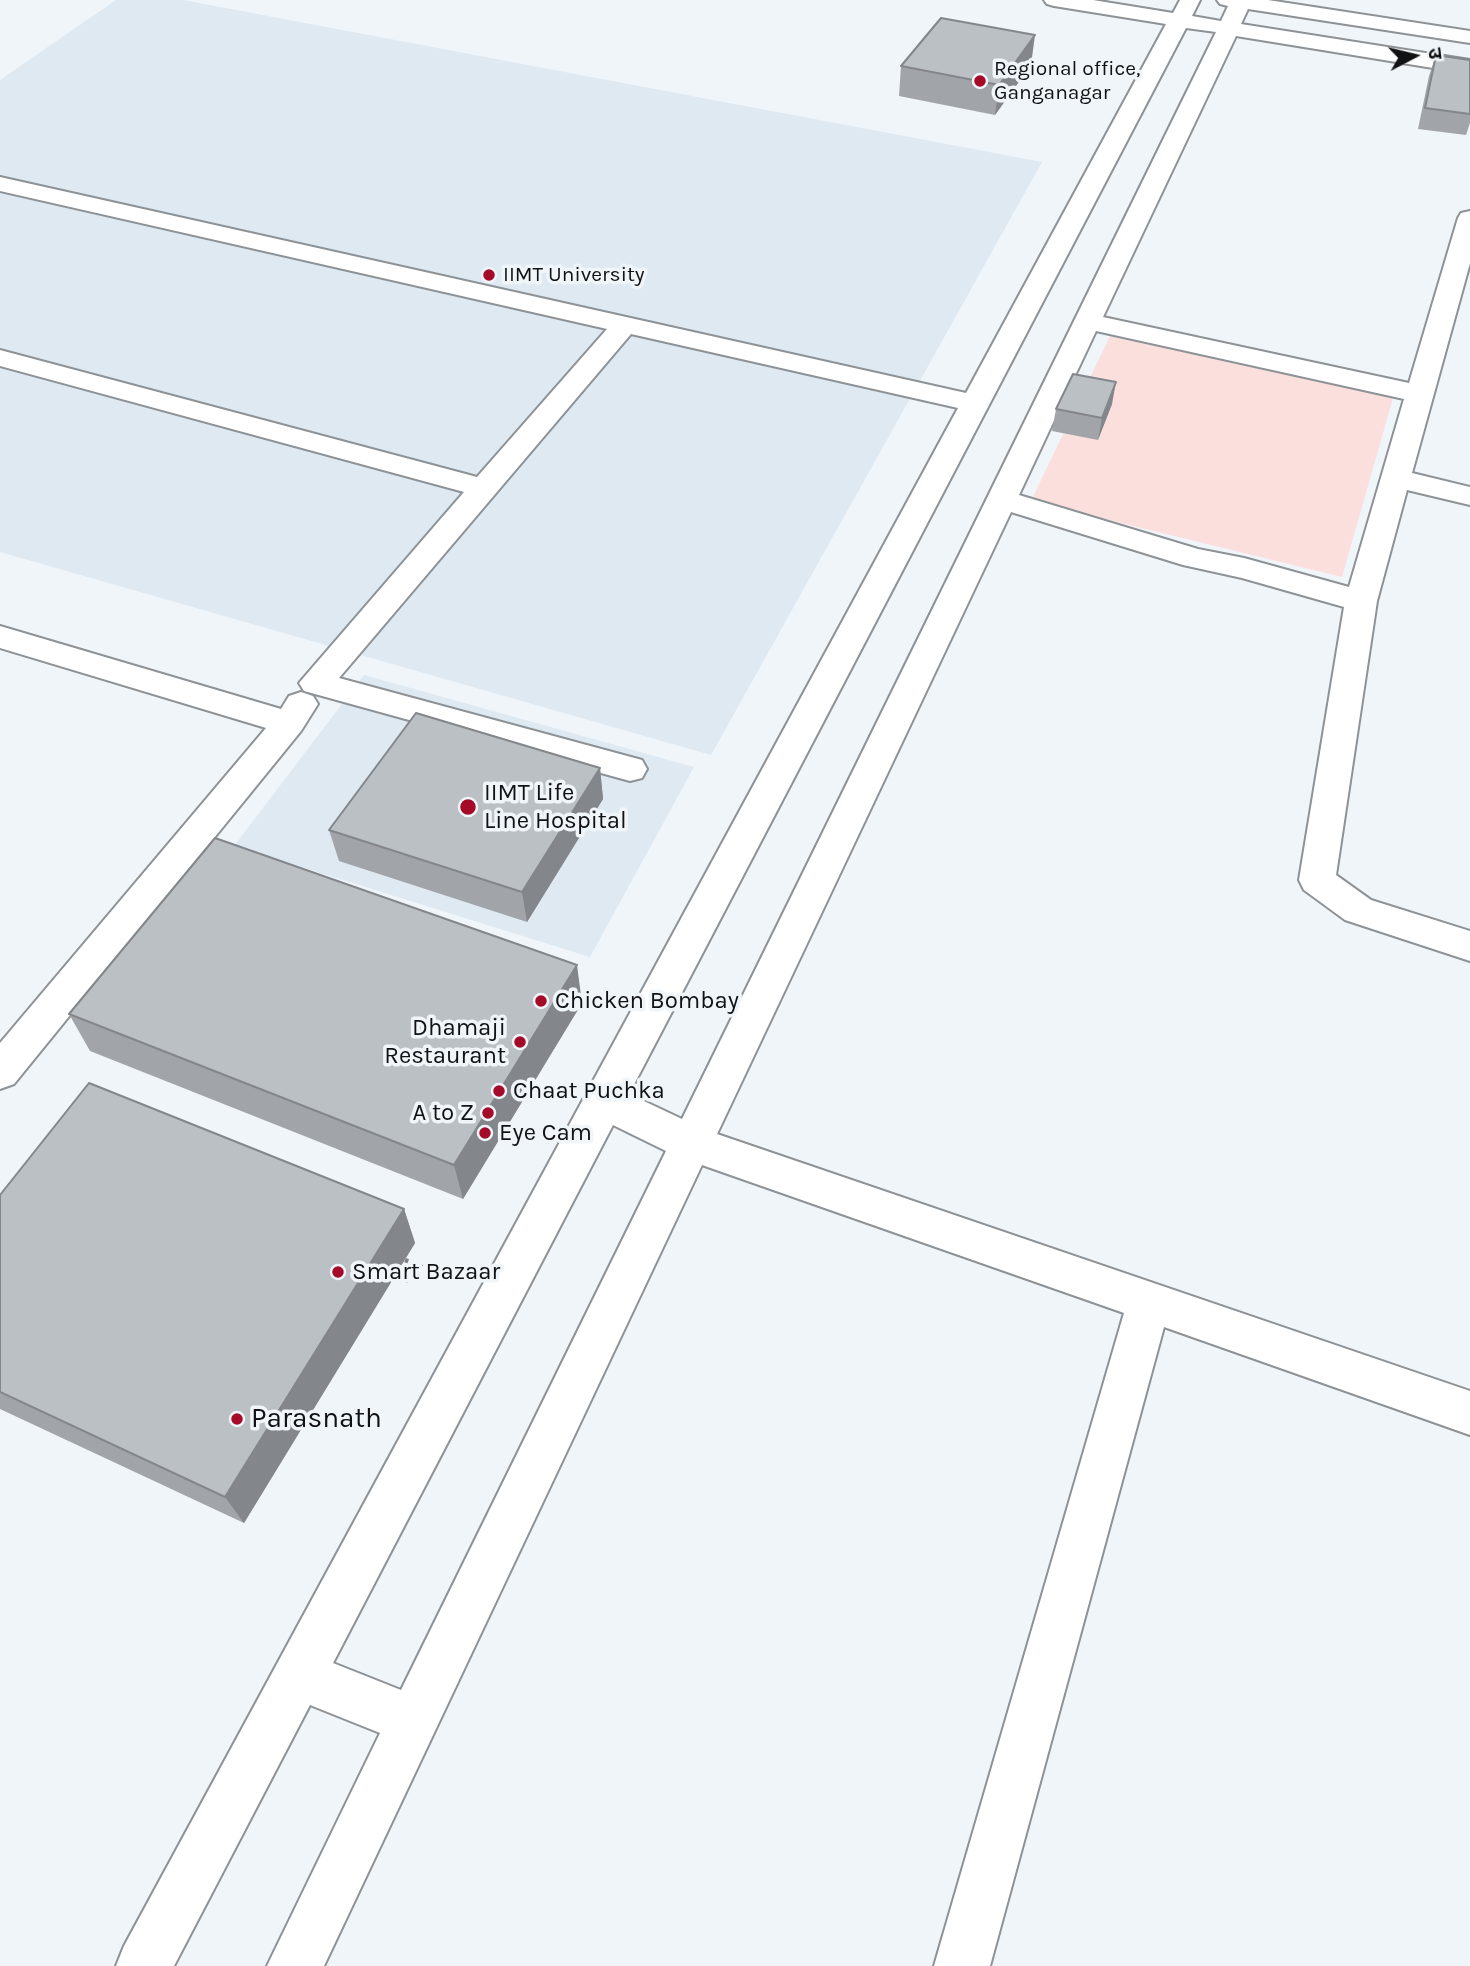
<!DOCTYPE html>
<meta charset="utf-8">
<style>
body{margin:0}
#map{position:relative;width:1470px;height:1966px;overflow:hidden;background:#f0f5fa;font-family:Karla,"Noto Sans Devanagari",sans-serif}
canvas{display:block}
.north{position:absolute;left:1379px;top:21px;width:70px;height:70px;-webkit-text-stroke:5px #f0f5fa;paint-order:stroke;rotate:83deg;font-size:19px;font-weight:700;line-height:28px;text-align:center;color:#101214}
.north::after{content:'';display:block;margin:auto;width:24px;height:32px;background:#101214;clip-path:polygon(50% 0,100% 100%,50% 72%,0 100%)}
</style>
<div id="map">
<canvas width="1470" height="1966"></canvas>
<div class="north">उ</div>
</div>
<script>
const g = document.querySelector('canvas').getContext('2d');
g.lineJoin = 'round';
function fillPath(path, color) {
  g.fillStyle = color;
  g.fill(path, 'evenodd');
}
function shape(rows) {
  const path = new Path2D();
  for (const r of rows) {
    path.moveTo(r[0], r[1]);
    for (let i = 2; i < r.length; i += 2) path.lineTo(r[i], r[i + 1]);
  }
  return path;
}
function trace(path, color, width, dash) {
  g.strokeStyle = color;
  g.lineWidth = width;
  g.lineCap = dash ? 'butt' : 'round';
  g.setLineDash(dash || []);
  g.stroke(path);
}
function drawText(font, color, halo, rows, align = 'center') {
  g.font = font + ' Karla,sans-serif';
  g.lineWidth = 7;
  g.setLineDash([]);
  g.textBaseline = 'middle';
  g.strokeStyle = halo;
  g.fillStyle = color;
  for (const [text, x, y, turn = 0] of rows) {
    g.save();
    g.translate(x, y);
    g.rotate((+turn || 0) * Math.PI / 180);
    g.textAlign = isNaN(turn) ? turn : align;
    if (halo) g.strokeText(text, 0, 0);
    g.fillText(text, 0, 0);
    g.restore();
  }
}
const built = shape([
 [116,0,183,0,1042,162,711,755,0,552,0,80],
 [364,675,694,767,590,957,234,846]
]);
const green = shape([
 [1110,336,1393,398,1342,577,1031,501]
]);
const pathFar1 = shape([
 [405,1260,422,1267],
 [395,1276,409,1280]
]);
const path = shape([
 [404,1279,414,1282]
]);
const minor = shape([
 [1044,0,1093,0,1173,13,1180,0,1200,0,1192,16,1221,21,1228,6,1220,4,1217,0,1268,0,1470,31,1470,43,1248,9,1241,24,1470,60,1470,74,1236,36,1103,317,1409,383,1458,218,1461,213,1470,211,1470,263,1412,473,1470,487,1470,505,1407,490,1377,601,1336,875,1371,900,1470,931,1470,961,1345,920,1304,890,1299,880,1344,607,1242,578,1183,565,1011,512,717,1134,1470,1391,1470,1435,1164,1327,990,1966,934,1966,1124,1313,702,1165,324,1966,267,1966,380,1733,310,1705,174,1966,116,1966,124,1946,958,408,631,334,339,678,642,760,647,769,642,778,630,781,304,691,299,683,464,492,0,366,0,350,477,477,607,329,0,191,0,177,966,393,1166,24,1054,6,1047,4,1044,0],
 [1186,28,1216,32,682,1119,629,1094,1186,28],
 [1096,331,1404,399,1349,587,1244,558,1198,549,1019,495,1096,331],
 [613,1125,666,1151,401,1690,333,1663,613,1125],
 [0,626,281,709,289,696,301,692,313,696,318,704,301,731,14,1084,0,1089,0,1043,266,728,0,648,0,626]
]);
const wall = shape([
 [1436,55,1470,60,1470,123,1466,135,1418,129,1429,76],
 [1031,65,995,115,899,96,901,66],
 [1112,404,1098,440,1052,431,1056,409],
 [600,768,603,799,527,922,339,861,329,830],
 [582,1003,463,1199,90,1051,69,1014],
 [0,1195,404,1209,415,1243,244,1523,0,1409]
]);
const shadedWall = shape([
 [1035,35,1031,65,995,115,999,85],
 [1116,382,1112,404,1098,440,1102,418],
 [600,768,603,799,527,922,522,892],
 [577,965,582,1003,463,1199,454,1165],
 [404,1209,415,1243,244,1523,225,1497]
]);
const building = shape([
 [941,18,1035,35,999,85,901,66,941,18],
 [1436,55,1470,60,1470,114,1425,108,1436,55],
 [1073,374,1116,382,1102,418,1056,409,1073,374],
 [416,713,600,768,522,892,329,830,416,713],
 [215,838,577,965,454,1165,69,1014,215,838],
 [89,1083,404,1209,225,1497,0,1392,0,1195,89,1083]
]);
const markers = [
 [980,81,7,"#a50b29"],
 [489,275,7,"#a50b29"],
 [468,807,9,"#a50b29"],
 [541,1001,7,"#a50b29"],
 [520,1042,7,"#a50b29"],
 [499,1091,7,"#a50b29"],
 [488,1113,7,"#a50b29"],
 [485,1133,7,"#a50b29"],
 [338,1272,7,"#a50b29"],
 [237,1419,7,"#a50b29"]
];
const farPoinames = [
 ["Regional office,",994,69],
 ["Ganganagar",994,93],
 ["IIMT University",503,275]
];
const poiNames = [
 ["IIMT Life",484,793],
 ["Line Hospital",484,821],
 ["Chicken Bombay",555,1001],
 ["Dhamaji",506,1028,"right"],
 ["Restaurant",506,1056,"right"],
 ["Chaat Puchka",513,1091],
 ["A to Z",474,1113,"right"],
 ["Eye Cam",499,1133],
 ["Smart Bazaar",352,1272]
];
const nearPoinames = [
 ["Parasnath",251,1419]
];
fillPath(built, '#dee9f2');
fillPath(green, '#fbdfdd');
trace(minor, '#8d9296', 4);
trace(pathFar1, '#808487', 4.5, [3.5, 5]);
trace(path, '#808487', 5, [4.5, 7]);
fillPath(minor, '#fff');
fillPath(wall, '#a1a5a9');
fillPath(shadedWall, '#83868a');
fillPath(building, '#bbc0c5');
trace(building, '#83868a', 2);
for (const [x, y, r, color] of markers) {
  const dot = new Path2D();
  dot.arc(x, y, r, 0, 2 * Math.PI);
  g.fillStyle = color;
  g.fill(dot);
  trace(dot, '#f0f5fa', 2.5);
}
drawText('21px', '#101214', '#f0f5fa', farPoinames, 'left');
drawText('24px', '#101214', '#f0f5fa', poiNames, 'left');
drawText('28px', '#101214', '#f0f5fa', nearPoinames, 'left');
</script>
